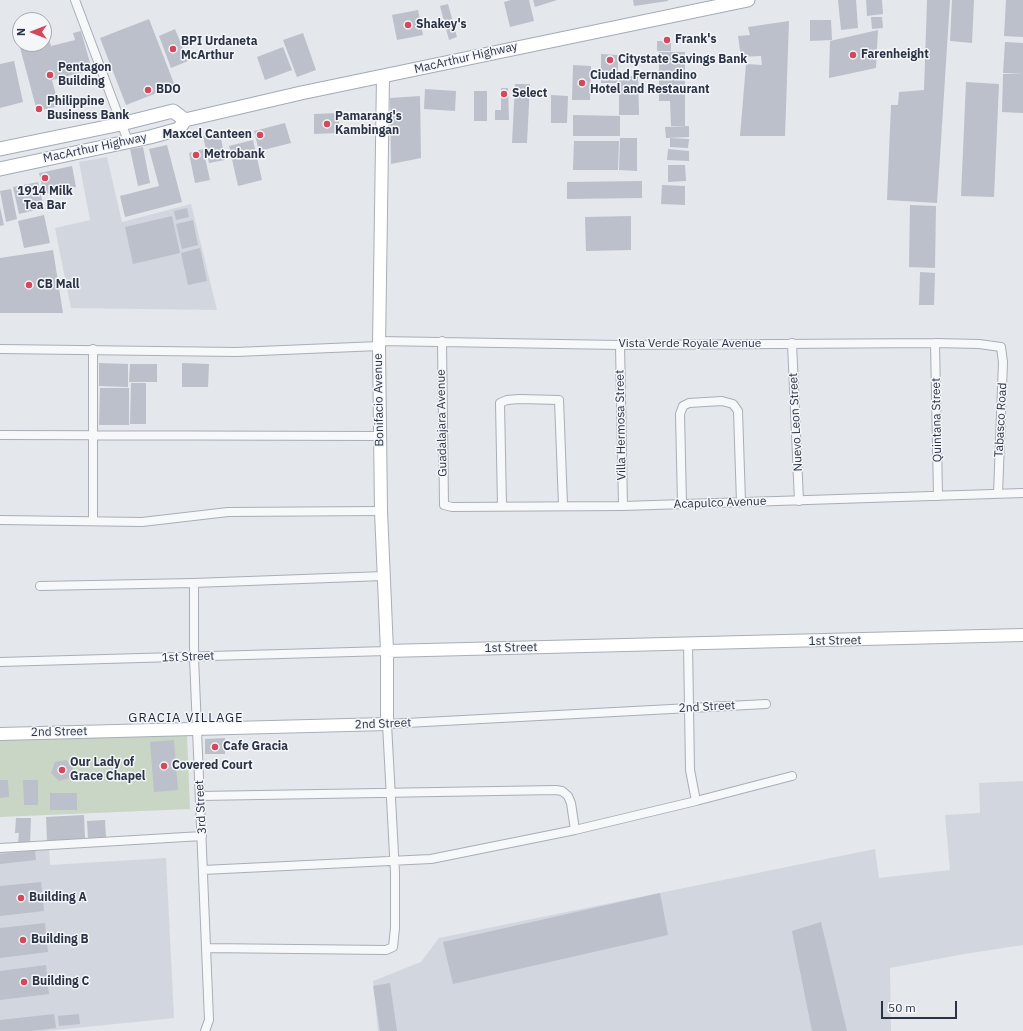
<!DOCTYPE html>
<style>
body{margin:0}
#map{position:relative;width:1023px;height:1031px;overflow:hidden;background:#e4e7ec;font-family:"IBM Plex Sans",sans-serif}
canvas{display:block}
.north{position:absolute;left:12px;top:12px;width:40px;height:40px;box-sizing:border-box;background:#f4f6f9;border:1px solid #a4a8b1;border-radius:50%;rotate:270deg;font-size:11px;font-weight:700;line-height:16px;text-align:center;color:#2b3445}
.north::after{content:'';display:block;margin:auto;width:14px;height:18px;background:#d1495b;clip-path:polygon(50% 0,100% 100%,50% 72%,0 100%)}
.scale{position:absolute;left:881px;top:1001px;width:76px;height:18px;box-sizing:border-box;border:2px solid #2b3445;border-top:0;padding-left:5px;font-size:12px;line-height:14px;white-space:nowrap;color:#2b3445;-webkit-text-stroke:3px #f4f6f9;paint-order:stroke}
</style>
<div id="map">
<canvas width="1023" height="1031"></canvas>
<div class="north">N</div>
<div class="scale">50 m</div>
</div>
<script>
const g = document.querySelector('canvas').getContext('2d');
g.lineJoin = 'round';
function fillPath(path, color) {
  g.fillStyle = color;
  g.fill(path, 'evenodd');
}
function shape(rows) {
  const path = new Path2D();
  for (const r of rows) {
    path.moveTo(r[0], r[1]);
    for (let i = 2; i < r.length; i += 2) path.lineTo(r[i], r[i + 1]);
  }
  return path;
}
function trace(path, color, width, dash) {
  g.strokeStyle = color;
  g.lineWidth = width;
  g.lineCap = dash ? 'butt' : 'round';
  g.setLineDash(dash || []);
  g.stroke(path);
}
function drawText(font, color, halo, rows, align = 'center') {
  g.font = font + ' "IBM Plex Sans",sans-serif';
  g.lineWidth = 3;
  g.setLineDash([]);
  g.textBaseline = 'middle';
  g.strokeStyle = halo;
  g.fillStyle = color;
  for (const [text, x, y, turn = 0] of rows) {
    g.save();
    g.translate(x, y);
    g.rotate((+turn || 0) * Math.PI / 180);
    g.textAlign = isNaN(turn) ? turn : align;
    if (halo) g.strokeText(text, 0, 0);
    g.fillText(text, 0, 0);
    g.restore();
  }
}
const built = shape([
 [107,157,122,222,191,204,217,310,71,308,55,228,90,220,79,162],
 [1023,781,1023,945,964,954,890,968,891,1031,378,1031,373,981,421,962,439,938,875,849,879,878,950,870,945,815,980,813,979,783],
 [49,844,50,865,166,858,174,1018,46,1031,0,1031,0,849]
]);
const green = shape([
 [187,735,190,809,0,817,0,738]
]);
const building = shape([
 [511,0,529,0,534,21,510,27,504,2],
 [533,0,557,0,535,7],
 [633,0,668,0,668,1,634,6],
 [838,0,856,0,858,28,841,30],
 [866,0,882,0,883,14,867,16],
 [927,0,950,0,937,203,887,200,891,105,898,105,899,92,924,90],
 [952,0,974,0,972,43,950,41],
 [1006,0,1023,0,1023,37,1004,36],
 [448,4,457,37,449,40,440,6],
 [418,10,423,35,397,40,392,15],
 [871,17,882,17,883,28,872,29],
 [149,19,175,86,126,105,100,38],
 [810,20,831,20,832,40,810,41],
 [789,21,785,136,740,136,746,64,762,65,761,56,741,57,738,36,750,35,748,27],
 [175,29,188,61,171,68,159,36],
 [878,30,876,68,829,78,830,41],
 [81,31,92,70,52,80,59,106,37,111,19,44,44,44,44,38,48,36,51,46,75,40,73,33],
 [303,33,316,70,297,77,283,40],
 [657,41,671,41,671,51,657,51],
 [1005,42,1023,43,1023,74,1003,73],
 [283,47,292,70,265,80,257,57],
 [659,52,685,52,685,126,671,126,670,101,659,101],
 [601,54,618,55,618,83,601,83],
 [14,61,23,102,0,108,0,64],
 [573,65,591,66,590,100,572,100],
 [1003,74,1023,74,1023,113,1002,112],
 [619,76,638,76,639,115,619,115],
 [966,82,999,84,994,197,961,196],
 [515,84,530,84,527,143,512,143],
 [501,88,508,88,509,120,495,120,495,110,501,110],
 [425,89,456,91,455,111,424,109],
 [474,91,487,91,487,121,474,121],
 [551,95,568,96,567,123,551,123],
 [420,96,421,158,391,164,390,98],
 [339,113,339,133,314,134,314,114],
 [573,115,620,116,620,136,573,136],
 [285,123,291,143,259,151,254,131],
 [689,126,689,137,666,138,665,127],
 [220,133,225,160,209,163,203,136],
 [620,138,637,138,637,171,619,170],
 [670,138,689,139,688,148,670,147],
 [253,140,262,180,238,186,229,146],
 [574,141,619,141,618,170,573,170],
 [167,145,182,202,125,217,120,196,159,186,149,149],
 [143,147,150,183,138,186,130,149],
 [203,149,210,180,195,183,189,153],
 [668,149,689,151,689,161,667,160],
 [668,165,685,165,686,181,668,182],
 [72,166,76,187,44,194,39,173],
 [642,181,642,198,567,199,567,182],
 [38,182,44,208,19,214,13,187],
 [662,185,685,186,685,205,661,204],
 [11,189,17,219,6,222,0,191],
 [910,205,936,206,935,268,909,267],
 [0,207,4,225,0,226],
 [187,208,189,217,176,220,174,211],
 [44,215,50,243,24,248,18,221],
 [172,216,180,253,133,264,125,227],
 [631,216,631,250,586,251,585,217],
 [193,220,198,245,182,249,176,224],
 [200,248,207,281,188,285,181,253],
 [53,250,63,313,0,313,0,258],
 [920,272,935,273,934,305,919,305],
 [99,363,128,364,128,387,99,386],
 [182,363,209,364,208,387,182,387],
 [130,364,157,364,157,382,129,382],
 [131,383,146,383,146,424,130,424],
 [100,388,129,388,129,425,99,425],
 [225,738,225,754,205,754,205,739],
 [174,740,178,790,154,792,150,742],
 [66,760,73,768,70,778,59,781,51,773,55,762],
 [0,780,8,780,9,797,0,798],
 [23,780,38,780,38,805,24,805],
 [50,793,77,793,77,810,50,810],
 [84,815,85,839,47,841,46,817],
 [16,818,31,818,30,844,18,843,19,833,15,833],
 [105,820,106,837,88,838,87,821],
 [35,850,36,860,0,864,0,854],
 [41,882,44,911,0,916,0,886],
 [660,893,668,935,453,984,443,942],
 [821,922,847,1031,812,1031,792,931],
 [45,923,48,952,0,958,0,928],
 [46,965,49,994,0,1000,0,971],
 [390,983,397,1031,380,1031,373,986],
 [54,1014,56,1028,31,1031,0,1031,0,1020],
 [79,1014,80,1024,59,1026,58,1016]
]);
const street = shape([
 [75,0,128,141],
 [379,341,620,345,935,343,979,344,1001,347,1003,362,998,494],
 [442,341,444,505,452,507,623,506,1023,493],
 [792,343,799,501],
 [935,343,938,496],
 [620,345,623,506],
 [0,349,236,352,379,346],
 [93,349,93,520],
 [0,435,380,436],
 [682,504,680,414,683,406,689,403,722,401,733,404,738,411,741,502],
 [502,506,500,403,507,400,519,399,559,400,563,505],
 [0,520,142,522,228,512,381,511],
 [194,583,194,657,209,1020,205,1031],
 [40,586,194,583,384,576],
 [0,662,387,651],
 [200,796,556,790,562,791,568,796,571,803,575,830],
 [696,801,792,776],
 [0,848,202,836],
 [203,870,431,859,575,830,696,801,690,770,688,644],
 [206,948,386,950,393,947,395,928,395,873,387,724,766,704]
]);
const secondary = shape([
 [387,651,1023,635],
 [0,734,387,724,387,651,381,511,379,346,383,77]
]);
const primary = shape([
 [0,149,121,124,173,111,185,120],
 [0,169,150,137,179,129,185,120,301,93,748,0]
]);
const markers = [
 [408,25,4,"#d1495b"],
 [667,40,4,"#d1495b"],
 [173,49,4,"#d1495b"],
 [853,55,4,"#d1495b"],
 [610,60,4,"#d1495b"],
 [50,75,4,"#d1495b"],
 [582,83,4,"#d1495b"],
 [148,90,4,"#d1495b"],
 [504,94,4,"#d1495b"],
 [39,109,4,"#d1495b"],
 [327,124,4,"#d1495b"],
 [260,135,4,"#d1495b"],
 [196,155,4,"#d1495b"],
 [45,178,4,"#d1495b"],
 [29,285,4,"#d1495b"],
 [215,747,4,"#d1495b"],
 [164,766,4,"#d1495b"],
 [62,770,4,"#d1495b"],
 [21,898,4,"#d1495b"],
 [23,940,4,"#d1495b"],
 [24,982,4,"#d1495b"]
];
const poiNames = [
 ["Shakey's",416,25],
 ["Frank's",675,40],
 ["BPI Urdaneta",181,42],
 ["McArthur",181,56],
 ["Farenheight",861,55],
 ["Citystate Savings Bank",618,60],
 ["Pentagon",58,68],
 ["Building",58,82],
 ["Ciudad Fernandino",590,76],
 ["Hotel and Restaurant",590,90],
 ["BDO",156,90],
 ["Select",512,94],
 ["Philippine",47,102],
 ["Business Bank",47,116],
 ["Pamarang's",335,117],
 ["Kambingan",335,131],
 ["Maxcel Canteen",252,135,"right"],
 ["Metrobank",204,155],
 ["1914 Milk",45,192,"center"],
 ["Tea Bar",45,206,"center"],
 ["CB Mall",37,285],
 ["Cafe Gracia",223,747],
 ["Our Lady of",70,763],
 ["Grace Chapel",70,777],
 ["Covered Court",172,766],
 ["Building A",29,898],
 ["Building B",31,940],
 ["Building C",32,982]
];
const streetNames = [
 ["MacArthur Highway",466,58,-13],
 ["MacArthur Highway",95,148,-12],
 ["Vista Verde Royale Avenue",690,344],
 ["Bonifacio Avenue",379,400,-91],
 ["Quintana Street",937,420,-91],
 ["Tabasco Road",1001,420,-87],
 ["Nuevo Leon Street",796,422,-93],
 ["Guadalajara Avenue",442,423,-91],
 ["Villa Hermosa Street",621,425,-91],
 ["Acapulco Avenue",720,503,-2],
 ["1st Street",835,641,-1],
 ["1st Street",511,648,-1],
 ["1st Street",188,657,-2],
 ["2nd Street",707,707,-3],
 ["2nd Street",383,724,-2],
 ["2nd Street",59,732,-1],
 ["3rd Street",201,807,-93]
];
const neighbourhoodNames = [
 ["GRACIA VILLAGE",186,718]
];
fillPath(built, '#d2d6de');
fillPath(green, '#c9d6c5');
fillPath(building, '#bbc0ca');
trace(street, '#a9aeb7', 10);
trace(secondary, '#a9aeb7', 14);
trace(primary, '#a3abb8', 15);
trace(street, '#f7f8fa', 8);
trace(secondary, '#fff', 12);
trace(primary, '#fff', 13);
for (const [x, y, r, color] of markers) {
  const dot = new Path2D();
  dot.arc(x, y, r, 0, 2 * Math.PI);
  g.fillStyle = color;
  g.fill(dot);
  trace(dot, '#f4f6f9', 1.5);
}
drawText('bold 12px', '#2b3445', '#f4f6f9', poiNames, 'left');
drawText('12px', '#2b3445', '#f4f6f9', streetNames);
g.letterSpacing = '1px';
drawText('13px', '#1d2536', '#f4f6f9', neighbourhoodNames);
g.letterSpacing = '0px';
</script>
